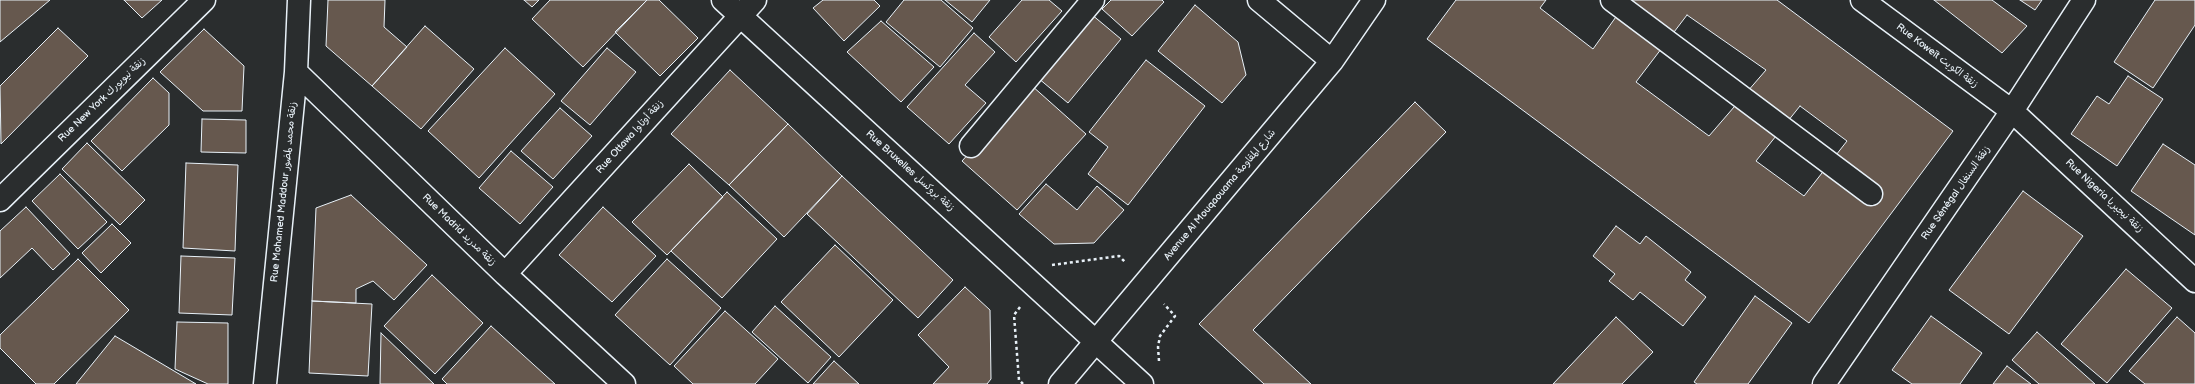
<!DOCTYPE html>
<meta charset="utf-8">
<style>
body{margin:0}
canvas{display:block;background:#2a2d2e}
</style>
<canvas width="2195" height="384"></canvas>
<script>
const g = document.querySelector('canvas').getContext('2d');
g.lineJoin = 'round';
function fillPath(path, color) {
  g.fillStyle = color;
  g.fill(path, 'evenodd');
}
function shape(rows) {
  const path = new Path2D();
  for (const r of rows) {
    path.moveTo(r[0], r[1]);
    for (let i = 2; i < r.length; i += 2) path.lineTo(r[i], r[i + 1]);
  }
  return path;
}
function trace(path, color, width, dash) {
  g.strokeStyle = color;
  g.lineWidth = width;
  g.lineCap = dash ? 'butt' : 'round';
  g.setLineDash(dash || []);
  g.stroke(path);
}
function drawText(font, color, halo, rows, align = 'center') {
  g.font = font + ' "Balsamiq Sans","Playpen Sans Arabic",sans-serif';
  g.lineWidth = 3.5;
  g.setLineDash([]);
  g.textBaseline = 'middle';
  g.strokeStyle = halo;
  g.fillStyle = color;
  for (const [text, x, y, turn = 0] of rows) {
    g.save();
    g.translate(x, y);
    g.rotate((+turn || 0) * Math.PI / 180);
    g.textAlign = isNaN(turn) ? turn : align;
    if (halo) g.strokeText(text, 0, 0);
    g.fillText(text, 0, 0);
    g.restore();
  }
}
const building = shape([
 [0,0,50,0,0,42,0,0],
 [124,0,162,0,142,18,124,0],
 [328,0,385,0,384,27,407,47,372,86,326,46,328,0],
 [524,0,539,0,532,7,524,0],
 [550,0,647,0,583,67,532,19,550,0],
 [647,0,659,0,698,38,660,76,615,32,647,0],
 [823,0,874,0,880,6,844,41,813,8,823,0],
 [904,0,941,0,973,28,940,67,886,22,904,0],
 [945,0,990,0,972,22,945,0],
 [1022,0,1049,0,1062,11,1016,62,989,37,1022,0],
 [1111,0,1162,0,1164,2,1132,36,1102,9,1111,0],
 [1456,0,1546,0,1540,8,1593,49,1628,0,1777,0,1953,131,1809,323,1427,39,1456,0],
 [1687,15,1766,70,1709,136,1636,82,1687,15],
 [1800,106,1847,141,1804,196,1756,161,1800,106],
 [1934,0,1992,0,2027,26,2002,53,1934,0],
 [2020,0,2042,0,2035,10,2020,0],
 [2155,0,2195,0,2195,25,2153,88,2114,62,2155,0],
 [1195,5,1238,42,1246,75,1222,103,1158,51,1195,5],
 [1091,14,1121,39,1068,103,1038,78,1091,14],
 [881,21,934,67,901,102,847,52,881,21],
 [425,26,474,69,421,129,372,86,425,26],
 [58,28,88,56,1,144,0,86,58,28],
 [204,29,244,66,242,111,203,111,160,72,204,29],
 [974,33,995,52,965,85,986,103,949,144,907,107,974,33],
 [505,48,555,94,479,178,428,131,505,48],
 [607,48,636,72,590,125,561,101,607,48],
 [1146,60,1205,106,1128,205,1088,174,1108,147,1089,132,1146,60],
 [730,70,788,124,729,185,671,134,730,70],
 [2128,76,2163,99,2117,166,2071,134,2097,96,2109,104,2128,76],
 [153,78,169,93,169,125,122,171,91,141,153,78],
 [1031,85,1086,134,1017,210,962,161,1031,85],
 [1415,102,1446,132,1253,330,1311,384,1264,384,1199,324,1415,102],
 [560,108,592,136,553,179,521,151,560,108],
 [202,119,246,120,246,153,201,152,202,119],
 [788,124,842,176,784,237,729,185,788,124],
 [87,143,145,200,120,225,62,169,87,143],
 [2163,144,2195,165,2195,235,2131,191,2163,144],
 [511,151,553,187,520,224,479,188,511,151],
 [186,163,238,165,235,251,183,248,186,163],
 [689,164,723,197,667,255,632,222,689,164],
 [60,174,107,222,78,249,32,201,60,174],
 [842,176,953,280,918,318,807,214,842,176],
 [1046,184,1077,210,1097,186,1124,210,1094,243,1054,244,1019,214,1046,184],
 [2023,191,2083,236,2009,334,1949,290,2023,191],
 [727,192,777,239,722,298,671,251,727,192],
 [351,195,427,265,394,300,373,281,356,289,356,303,312,301,316,208,351,195],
 [26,207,70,254,53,270,32,248,0,278,0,231,26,207],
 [603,207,656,256,612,302,559,255,603,207],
 [112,224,131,243,101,273,82,253,112,224],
 [1616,226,1640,244,1646,236,1691,272,1685,280,1706,297,1683,326,1640,292,1633,300,1609,281,1615,274,1593,256,1616,226],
 [835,245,893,300,839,357,781,302,835,245],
 [181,256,235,258,232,315,179,313,181,256],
 [78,259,129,310,54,384,36,384,0,348,0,335,78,259],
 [667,259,721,308,670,365,615,315,667,259],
 [2126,269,2172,308,2107,383,2061,344,2126,269],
 [432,275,483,323,435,374,384,326,432,275],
 [965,287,990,310,991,379,987,384,933,384,949,367,918,335,965,287],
 [1755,296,1792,323,1748,384,1697,384,1694,382,1755,296],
 [312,301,372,304,368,376,309,373,312,301],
 [775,306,831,357,808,383,752,332,775,306],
 [725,311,778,359,755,384,693,384,674,366,725,311],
 [1931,316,1982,353,1960,384,1912,384,1892,370,1931,316],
 [1616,317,1653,352,1622,384,1553,384,1616,317],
 [2177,317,2195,333,2195,384,2145,384,2129,371,2177,317],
 [177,322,228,323,228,384,208,384,175,369,177,322],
 [491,326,555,384,447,384,442,379,491,326],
 [2037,332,2095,384,2039,384,2012,360,2037,332],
 [381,333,434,384,380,384,381,333],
 [115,336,196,384,76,384,115,336],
 [834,361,859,384,813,384,834,361],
 [2007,366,2031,384,1993,384,2007,366]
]);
const path = shape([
 [1052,265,1119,256,1126,263],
 [1020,307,1014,315,1019,380,1023,384],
 [1159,361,1158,347,1160,336,1175,316,1164,304]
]);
const minor = shape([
 [723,0,1142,384],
 [1259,0,1332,61],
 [1612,0,1871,194],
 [1862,0,2012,111,2195,281],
 [296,72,505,274,624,384],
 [971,146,1093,0],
 [0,200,204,0],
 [505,274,755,0],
 [265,384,296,72,299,0],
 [1060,384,1332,61,1374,0],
 [1824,384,2012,111,2084,0]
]);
const streetNames = [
 ["Rue Koweït زنقة الكويت",1937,56,37],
 ["Rue New York زنقة نيويورك",102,100,-44],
 ["Rue Ottawa زنقة أوتاوا",630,137,-48],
 ["Rue Bruxelles زنقة بروكسل",910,171,42],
 ["Rue Mohamed Maddour زنقة محمد لمضور",284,192,-84],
 ["Rue Sénégal زنقة السنغال",1956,193,-55],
 ["Avenue Al Mouqaouama شارع المقاومة",1220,195,-50],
 ["Rue Nigeria زنقة نيجيريا",2104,196,43],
 ["Rue Madrid زنقة مدريد",459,230,44]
];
fillPath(building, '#66584e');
trace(building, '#e8f1f8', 1);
trace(minor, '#e8f1f8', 25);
trace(path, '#e8f1f8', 2.5, [3, 3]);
trace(minor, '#2a2d2e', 22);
drawText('10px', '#e8f1f8', '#2a2d2e', streetNames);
</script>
